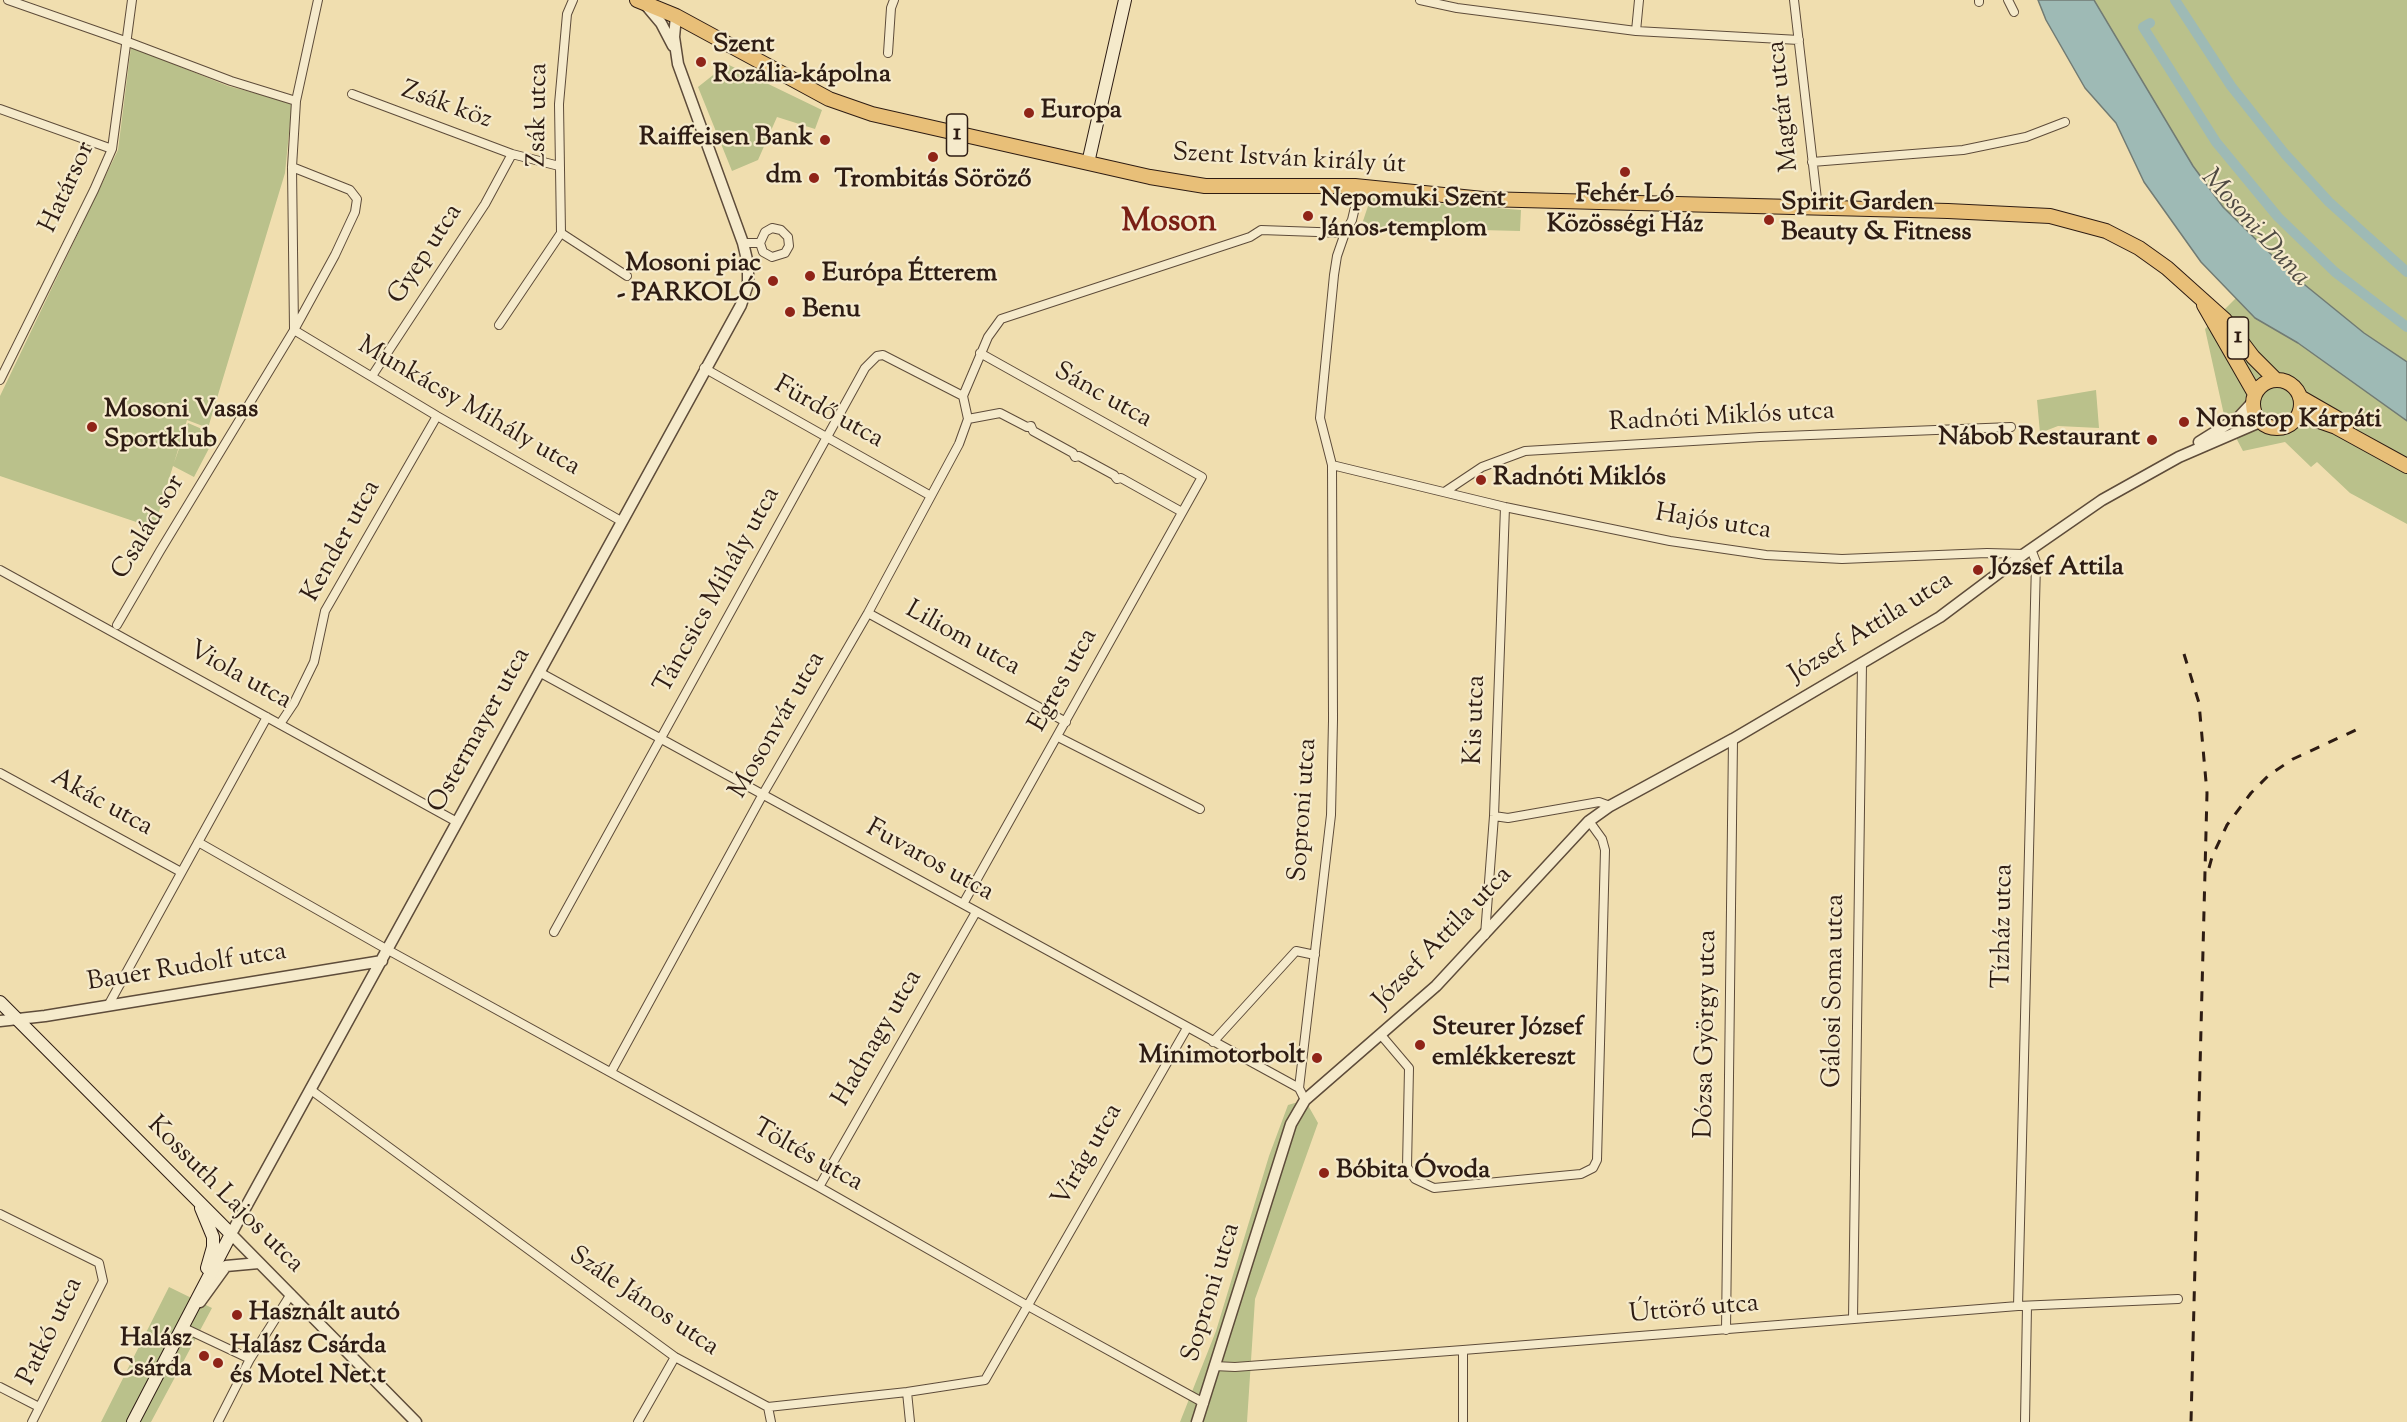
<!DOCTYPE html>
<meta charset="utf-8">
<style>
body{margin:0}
canvas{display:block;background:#f0deaf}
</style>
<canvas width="2407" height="1422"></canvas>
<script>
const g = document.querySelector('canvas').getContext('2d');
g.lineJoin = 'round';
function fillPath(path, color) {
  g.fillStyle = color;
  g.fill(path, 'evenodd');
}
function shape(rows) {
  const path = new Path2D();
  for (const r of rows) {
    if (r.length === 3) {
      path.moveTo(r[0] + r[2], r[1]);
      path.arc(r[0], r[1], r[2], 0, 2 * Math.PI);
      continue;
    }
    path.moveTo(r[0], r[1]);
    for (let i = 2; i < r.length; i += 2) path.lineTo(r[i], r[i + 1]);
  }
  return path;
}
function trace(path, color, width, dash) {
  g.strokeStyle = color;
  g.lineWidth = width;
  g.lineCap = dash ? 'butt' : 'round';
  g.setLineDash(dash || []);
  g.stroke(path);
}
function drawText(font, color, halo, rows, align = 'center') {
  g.font = font + ' "Sorts Mill Goudy",serif';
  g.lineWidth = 4.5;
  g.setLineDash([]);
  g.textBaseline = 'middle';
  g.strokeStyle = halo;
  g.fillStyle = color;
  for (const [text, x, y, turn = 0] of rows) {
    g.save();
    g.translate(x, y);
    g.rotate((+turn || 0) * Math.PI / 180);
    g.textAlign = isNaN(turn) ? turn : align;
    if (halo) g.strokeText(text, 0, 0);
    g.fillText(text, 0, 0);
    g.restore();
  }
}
const green = shape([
 [2094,0,2407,0,2407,362,2364,333,2289,272,2223,207,2193,166],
 [131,47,228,86,292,103,285,173,208,428,187,420,174,463,188,423,216,435,194,477,173,466,154,528,0,476,0,396,118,150],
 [727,64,822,110,815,129,777,117,758,160,732,171,698,87],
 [1372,194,1410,201,1521,210,1520,231,1361,227],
 [2236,298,2255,318,2298,343,2407,421,2407,524,2350,493,2317,462,2311,467,2285,442,2243,451,2224,415,2205,329],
 [2096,390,2099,428,2058,426,2040,433,2037,400],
 [1305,1100,1318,1123,1255,1299,1247,1422,1180,1422,1216,1331,1269,1156,1288,1105],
 [169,1287,212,1308,151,1422,101,1422]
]);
const water = shape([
 [2038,0,2094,0,2193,166,2223,207,2289,272,2364,333,2407,362,2407,421,2298,343,2255,318,2201,262,2144,182,2116,123,2085,88,2046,20,2038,0]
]);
const canal = shape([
 [2175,0,2231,86,2285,154,2329,202,2407,272],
 [2150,23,2143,27,2216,142,2278,217,2335,272,2407,327]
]);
const minor = shape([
 [8,0,128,42,231,81,296,101],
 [573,0,567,14,559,104,561,233,627,276],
 [1420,0,1457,8,1636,31,1799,40],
 [1794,0,1818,208],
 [1979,0,1979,2],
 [2008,0,2014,12],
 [1636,31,1639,0],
 [888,53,891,8,894,0],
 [352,94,512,154,559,166],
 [0,109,112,149],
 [1812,162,1963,150,2026,137,2065,122],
 [743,243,760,243,763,252,772,257,785,253,789,246,788,237,781,230,772,228,765,232,760,243],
 [499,325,561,233],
 [294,330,437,416,621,521],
 [294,330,292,167,296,101,318,0],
 [704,368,931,496],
 [372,376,485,204,512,154],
 [0,380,94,190,112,149,132,0],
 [963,396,988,337,1001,319,1250,237,1261,230,1345,233],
 [968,419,1000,413,1027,427,1031,426,1033,431,1073,453,1075,457,1079,456,1114,475,1117,479,1121,478,1182,512],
 [1332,465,1505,507,1670,541,1766,555,1842,559,1987,553,2024,554],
 [1446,491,1482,467,1525,451,1760,437,2011,427],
 [0,570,457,822],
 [868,613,1066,722],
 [117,625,160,551,294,330,335,255,355,212,357,199,350,190,292,167],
 [539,672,1299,1088],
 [280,724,294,703,314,662,325,611,437,416],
 [1058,737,1200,809],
 [0,773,181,872],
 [1494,816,1508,818,1599,802,1610,806],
 [198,842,388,950,819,1187,1028,1306,1204,1403],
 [963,904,1202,477,980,353],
 [554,932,865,368,877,356,883,355,963,396],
 [1485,935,1494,816,1505,507],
 [109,1004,267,717],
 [1381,1035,1409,1068,1407,1167,1415,1179,1434,1188,1581,1174,1593,1168,1597,1160,1605,850,1602,839,1589,821],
 [1213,1042,1296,951,1315,955],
 [611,1072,763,794,868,613,959,444,968,419,963,396],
 [311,1090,675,1357,768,1407,907,1392,985,1380,1187,1028],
 [1305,1100,1299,1088,1331,815,1333,720,1332,465,1320,418,1334,275,1337,256,1345,233,1352,220,1356,203,1355,186],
 [819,1187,976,912],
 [0,1214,99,1263,103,1281,32,1422],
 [2018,1306,2036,562,2031,549],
 [1853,1319,1862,663],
 [182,1327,250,1359],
 [1726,1330,1733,739],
 [1463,1350,1463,1422],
 [1214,1366,1235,1367,1463,1350,2018,1306,2178,1299],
 [0,1387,39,1407],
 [907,1392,910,1422],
 [768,1407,771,1422],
 [218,1422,250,1359,291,1294],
 [638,1422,675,1357],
 [2025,1422,2027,1306]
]);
const tertiary = shape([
 [645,4,661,23,673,46],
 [2199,442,2239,417,2252,403],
 [0,1021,45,1016,382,961],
 [200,1302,226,1266,259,1263],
 [416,1422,231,1234,741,305,748,284,748,264,743,243,678,64,674,37,676,16],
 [1197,1422,1291,1124,1305,1100,1436,986,1589,821,1610,806,1733,739,1940,617,2024,554,2102,500,2179,457,2260,422]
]);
const secondary = shape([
 [1088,163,1125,0],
 [0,1002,231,1234,133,1422],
 [201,1208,213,1237,213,1247,207,1268]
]);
const primary = shape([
 [637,0,676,16,829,99,872,114,1150,177,1205,186,1355,186,1483,199,1948,211,2050,216,2106,231,2139,248,2167,268,2225,320,2253,357,2276,380],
 [2204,305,2255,394],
 [2277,404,24],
 [2300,397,2347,424],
 [2297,418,2313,419,2336,427,2407,466]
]);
const rail = shape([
 [2184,654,2199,703,2207,793,2191,1422],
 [2209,868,2212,857,2227,825,2251,793,2269,775,2293,759,2358,729]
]);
const markers = [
 [701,62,6,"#8f2418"],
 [1029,113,6,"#8f2418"],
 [825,140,6,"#8f2418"],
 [933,157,6,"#8f2418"],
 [1625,172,6,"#8f2418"],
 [814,178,6,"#8f2418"],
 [1308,216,6,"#8f2418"],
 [1769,220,6,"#8f2418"],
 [810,276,6,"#8f2418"],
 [773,281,6,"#8f2418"],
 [790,312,6,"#8f2418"],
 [2184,422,6,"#8f2418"],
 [92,427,6,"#8f2418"],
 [2152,440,6,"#8f2418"],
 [1481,480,6,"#8f2418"],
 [1978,570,6,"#8f2418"],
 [1420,1045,6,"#8f2418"],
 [1317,1058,6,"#8f2418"],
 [1324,1173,6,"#8f2418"],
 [237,1315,6,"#8f2418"],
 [204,1356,6,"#8f2418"],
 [218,1363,6,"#8f2418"]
];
const shields = [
 [957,135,21],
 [2238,338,21]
];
const shieldNames = [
 ["1",957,135],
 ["1",2238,338]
];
const poiNames = [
 ["Szent",713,47],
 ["Rozália-kápolna",713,77],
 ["Europa",1041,113],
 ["Raiffeisen Bank",813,140,"right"],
 ["dm",802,178,"right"],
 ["Trombitás Söröző",933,182,"center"],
 ["Fehér Ló",1625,197,"center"],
 ["Közösségi Ház",1625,227,"center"],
 ["Nepomuki Szent",1320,201],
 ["János-templom",1320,231],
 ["Spirit Garden",1781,205],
 ["Beauty & Fitness",1781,235],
 ["Mosoni piac",761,266,"right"],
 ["- PARKOLÓ",761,296,"right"],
 ["Európa Étterem",822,276],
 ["Benu",802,312],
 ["Mosoni Vasas",104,412],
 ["Sportklub",104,442],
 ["Nonstop Kárpáti",2196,422],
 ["Nábob Restaurant",2140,440,"right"],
 ["Radnóti Miklós",1493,480],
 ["József Attila",1990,570],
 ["Steurer József",1432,1030],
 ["emlékkereszt",1432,1060],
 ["Minimotorbolt",1305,1058,"right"],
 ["Bóbita Óvoda",1336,1173],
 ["Használt autó",249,1315],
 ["Halász",192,1341,"right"],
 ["Csárda",192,1371,"right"],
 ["Halász Csárda",230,1348],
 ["és Motel Net.t",230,1378]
];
const streetNames = [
 ["Magtár utca",1785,106,-96],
 ["Zsák köz",446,107,20],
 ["Zsák utca",540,115,-89],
 ["Szent István király út",1289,161,3],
 ["Határsor",69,188,-65],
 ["Gyep utca",427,255,-57],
 ["Sánc utca",1102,397,29],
 ["Munkácsy Mihály utca",468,408,30],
 ["Fürdő utca",828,414,29],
 ["Radnóti Miklós utca",1722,419,-3],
 ["Hajós utca",1713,524,9],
 ["Család sor",150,528,-59],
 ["Kender utca",343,542,-61],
 ["Táncsics Mihály utca",719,591,-61],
 ["József Attila utca",1872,629,-32],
 ["Liliom utca",962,640,29],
 ["Viola utca",239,677,29],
 ["Egres utca",1065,681,-61],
 ["Kis utca",1477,720,-88],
 ["Mosonvár utca",779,726,-60],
 ["Ostermayer utca",481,731,-61],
 ["Akác utca",101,804,29],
 ["Soproni utca",1305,810,-86],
 ["Fuvaros utca",929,862,29],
 ["Tízház utca",2005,926,-89],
 ["József Attila utca",1444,939,-46],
 ["Bauer Rudolf utca",187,969,-9],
 ["Gálosi Soma utca",1836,991,-89],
 ["Dózsa György utca",1708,1034,-89],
 ["Hadnagy utca",879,1039,-60],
 ["Virág utca",1089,1156,-60],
 ["Töltés utca",807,1157,29],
 ["Kossuth Lajos utca",224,1196,45],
 ["Soproni utca",1213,1293,-73],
 ["Szále János utca",643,1303,34],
 ["Úttörő utca",1694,1311,-5],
 ["Patkó utca",52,1332,-64]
];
const waterNames = [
 ["Mosoni-Duna",2254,229,48]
];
const districtNames = [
 ["Moson",1169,225]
];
fillPath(green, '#bac18b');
fillPath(water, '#9ebab5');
trace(water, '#717b74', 1.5);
trace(canal, '#9ebab5', 10);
trace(minor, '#5e4c3a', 10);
trace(tertiary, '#5e4c3a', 13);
trace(secondary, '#2e1c13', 14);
trace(primary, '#2e1c13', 16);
trace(minor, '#f5eacb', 8);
trace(tertiary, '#f5eacb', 10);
trace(secondary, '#f5eacb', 12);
trace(primary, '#e8bf78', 14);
trace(rail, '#2e1c13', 3, [10, 10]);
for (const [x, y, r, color] of markers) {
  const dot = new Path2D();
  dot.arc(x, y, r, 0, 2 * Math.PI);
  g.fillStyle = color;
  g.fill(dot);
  trace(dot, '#f5eacb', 2);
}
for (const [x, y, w] of shields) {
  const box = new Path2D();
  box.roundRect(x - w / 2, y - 21, w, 42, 4.5);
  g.fillStyle = '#f5eacb';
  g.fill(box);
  trace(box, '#2e1c13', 1.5);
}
drawText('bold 24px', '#2e1c13', null, shieldNames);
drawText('bold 26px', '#2e1c13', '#f5eacb', poiNames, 'left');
drawText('26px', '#2e1c13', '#f5eacb', streetNames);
drawText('italic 27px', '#504b44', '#f5eacb', waterNames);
drawText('bold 32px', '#7a1f14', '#f5eacb', districtNames);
</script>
